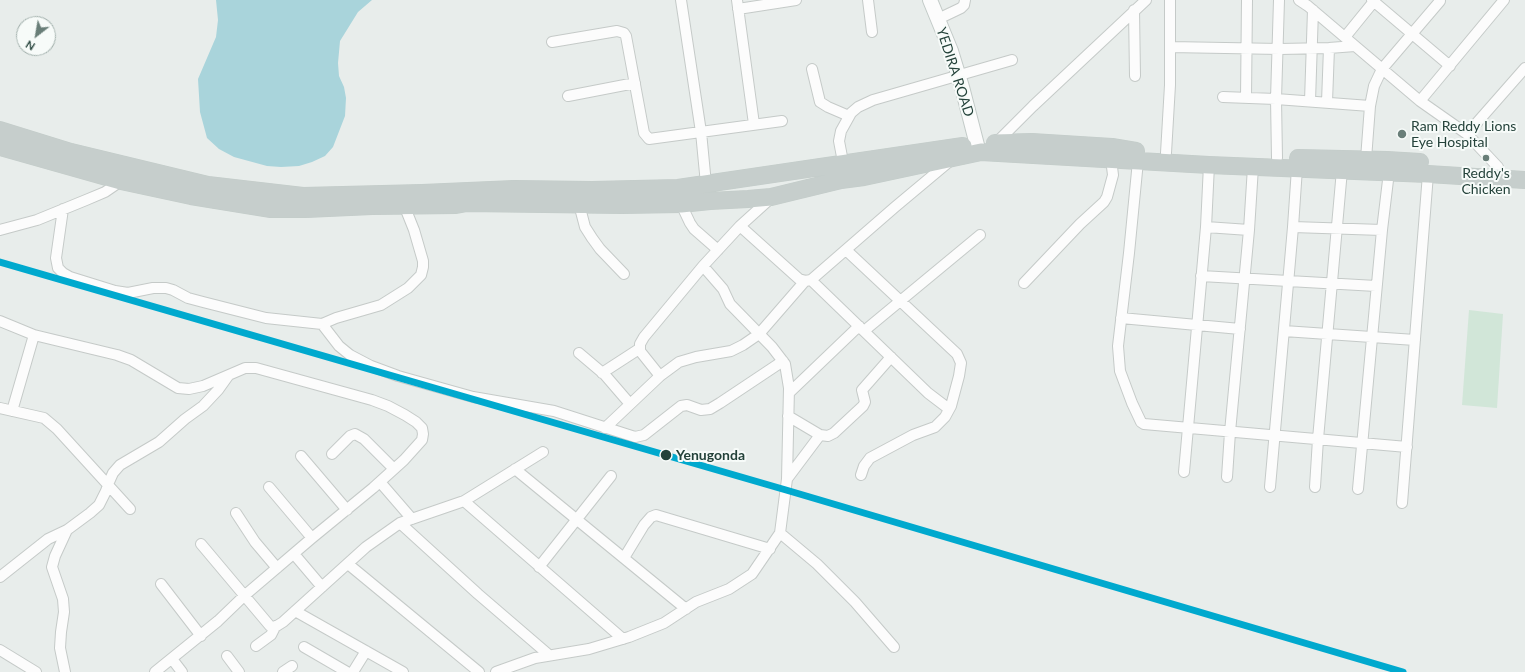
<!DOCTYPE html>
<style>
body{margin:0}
#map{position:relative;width:1525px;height:672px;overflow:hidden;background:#e8edeb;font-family:Lato,sans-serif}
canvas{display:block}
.north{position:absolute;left:16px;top:16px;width:40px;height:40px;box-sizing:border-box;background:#f7fbf9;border:1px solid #a3b1ad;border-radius:50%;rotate:211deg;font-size:11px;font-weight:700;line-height:16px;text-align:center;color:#24423a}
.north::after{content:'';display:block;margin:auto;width:14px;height:18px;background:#697e78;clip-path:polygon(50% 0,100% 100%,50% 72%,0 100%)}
</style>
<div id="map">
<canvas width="1525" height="672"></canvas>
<div class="north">N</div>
</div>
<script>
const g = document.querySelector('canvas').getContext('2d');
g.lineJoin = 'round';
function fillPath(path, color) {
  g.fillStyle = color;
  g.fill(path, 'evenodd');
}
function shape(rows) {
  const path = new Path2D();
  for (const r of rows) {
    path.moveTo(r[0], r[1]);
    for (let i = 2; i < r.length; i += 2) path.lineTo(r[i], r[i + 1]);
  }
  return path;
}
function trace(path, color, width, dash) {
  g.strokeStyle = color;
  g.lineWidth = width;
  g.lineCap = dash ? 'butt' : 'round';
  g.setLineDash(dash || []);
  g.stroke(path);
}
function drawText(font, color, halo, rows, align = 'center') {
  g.font = font + ' Lato,sans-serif';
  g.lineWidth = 4;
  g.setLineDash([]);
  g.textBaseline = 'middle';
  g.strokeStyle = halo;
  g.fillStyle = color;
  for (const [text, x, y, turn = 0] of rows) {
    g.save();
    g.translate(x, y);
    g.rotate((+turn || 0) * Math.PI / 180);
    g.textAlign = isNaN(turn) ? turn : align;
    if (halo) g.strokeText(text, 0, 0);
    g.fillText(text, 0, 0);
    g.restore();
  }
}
const green = shape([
 [1469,310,1503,314,1497,408,1462,405]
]);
const water = shape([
 [216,0,372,0,358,12,340,41,338,63,339,76,344,87,346,98,345,116,333,147,325,156,312,162,299,166,281,167,267,166,234,157,219,149,207,138,200,112,198,79,216,37,218,20]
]);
const minor = shape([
 [681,0,701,132,706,184],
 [737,0,754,124],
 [868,0,872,32],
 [1299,0,1308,6,1420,101,1467,134,1498,167],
 [1372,0,1450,66],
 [738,9,796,0],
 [1134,10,1135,76],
 [938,19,961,8,964,5,965,0],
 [1345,37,1375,0],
 [552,42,617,31,624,33,626,36,644,133,649,139,782,121],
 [1170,47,1280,49,1329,48,1355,46],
 [812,69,820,102,828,107,849,116],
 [568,96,635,83],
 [1223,97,1276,99,1370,106],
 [1246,98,1247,0],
 [1310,101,1313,10],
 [1420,101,1504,0],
 [1327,102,1329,48],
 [1467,134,1525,68],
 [996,143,1033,106,1146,0],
 [1166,153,1170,85,1170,0],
 [1277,158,1276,99,1279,0],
 [1366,159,1370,106,1374,86,1382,69,1440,1],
 [1138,161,1129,253,1118,346,1120,371,1132,403,1141,422,1144,424,1407,447],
 [843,162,839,141,841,131,851,113,858,107,873,100,1012,60],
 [579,204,585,227,592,238,600,249,624,274],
 [681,204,690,223,694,229,718,250],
 [63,209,56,258,58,268,63,273,70,277,115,291,128,293,153,288,166,288,173,290,188,298,203,302,266,318,322,324,336,318,381,305,408,288,421,275,423,267,423,261,414,230,404,205],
 [740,226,799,279,805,281,811,280,895,207,950,161],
 [1206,227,1249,230],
 [1293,227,1382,230],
 [0,230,37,220,86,200,105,192,121,181],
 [846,250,957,354,961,363,959,376,951,406,945,417,935,427,913,435,870,458,864,466,861,475],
 [1201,276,1376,286],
 [811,280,928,393,949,409],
 [1024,283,1080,224,1104,202,1107,197,1113,175,1111,159],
 [1121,318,1240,329],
 [0,321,34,335,117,355,131,360,178,388,189,389,203,386,245,368,256,368,372,400,388,406,405,415,416,422,422,428,423,434,422,440,404,460,373,488,312,538,244,596,218,621,155,672],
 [322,324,339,346,350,355,371,366,398,376,473,397,554,411,635,437,644,435,681,406,687,405,701,410,710,409,720,403,783,361],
 [864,331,980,235],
 [1284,331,1415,340],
 [579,353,605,375,630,404],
 [602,373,639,349],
 [660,376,640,351,640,344,644,337,703,266,740,226,771,198],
 [789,393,859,326],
 [0,408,44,418,57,429,130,509],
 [12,411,34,335],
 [788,416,820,435,828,436,834,433,863,406,865,402,862,390,891,357],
 [605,428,660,376,679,362,696,357,731,351,743,345,759,334,805,281],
 [332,454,350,436,355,434,364,439,394,469],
 [301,456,347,510],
 [515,469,686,609],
 [1184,472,1206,227,1209,165],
 [1227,477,1230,432,1249,230,1253,167],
 [787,479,820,435],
 [380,482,412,519],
 [269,487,312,538],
 [1270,487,1293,227,1297,168],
 [1315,487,1318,439,1342,170],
 [1358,489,1382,230,1389,172],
 [464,501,623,639],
 [1402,503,1428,174],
 [236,513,255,542,277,568],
 [400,523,478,594,549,655],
 [780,533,817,564,855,602,894,647],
 [201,544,270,626,275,627,283,622,366,547,400,523,464,501,543,452],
 [294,554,322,587],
 [624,558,644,525,651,517,656,515,770,549],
 [348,564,479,672],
 [539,567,611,476],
 [0,577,48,539,67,530,90,513,99,505,106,491,109,482,113,473,120,465,159,442,185,419,203,406,218,390,228,376],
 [161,584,201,636],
 [295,611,403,672],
 [256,646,271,635,275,627],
 [304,647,347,672],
 [0,650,36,672],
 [227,656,239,672],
 [172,659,182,672],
 [65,672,60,648,61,632,64,612,63,599,52,567,55,556,67,530],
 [283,672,292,666],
 [353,672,366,651],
 [496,672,535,658,589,649,629,637,664,623,696,602,729,589,752,574,780,533,787,479,789,388,785,364,772,347,730,304,723,289,703,266]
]);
const secondary = shape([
 [930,0,951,51,962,87,977,145]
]);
const trunk = shape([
 [0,130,71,152,208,185,303,196,422,193,514,189,592,190,678,188,963,146],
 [995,143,1032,142,1112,147,1136,151],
 [0,147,121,181,191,196,271,209,306,209,372,206,456,205,467,203,622,205,681,204,710,201,748,199,771,197,841,180,864,177,981,152,1209,165,1428,174,1525,180],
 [1298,158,1387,160,1420,162]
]);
const rail = shape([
 [0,262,786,490,1403,672]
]);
const rail1 = shape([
 [0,262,786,490,1403,672]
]);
const markers = [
 [1402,134,5,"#697e78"],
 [1486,158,4,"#697e78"],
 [666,455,6,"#24423a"]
];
const streetNames = [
 ["YEDIRA ROAD",955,72,72]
];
const poiNames = [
 ["Ram Reddy Lions",1411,126],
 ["Eye Hospital",1411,142],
 ["Reddy's",1486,173,"center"],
 ["Chicken",1486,189,"center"]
];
const stopNames = [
 ["Yenugonda",676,455]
];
fillPath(green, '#d1e6d8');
fillPath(water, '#a9d4db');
trace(minor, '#c5cac8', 12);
trace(secondary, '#c3cbc8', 16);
trace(trunk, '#c3ccc9', 18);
trace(minor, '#fcfcfc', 10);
trace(secondary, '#fcfcfc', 14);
trace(trunk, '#c6cecc', 17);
trace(rail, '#c9cdcc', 4.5);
trace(rail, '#f7fbf9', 3, [9]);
trace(rail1, '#00a9ce', 7);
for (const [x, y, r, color] of markers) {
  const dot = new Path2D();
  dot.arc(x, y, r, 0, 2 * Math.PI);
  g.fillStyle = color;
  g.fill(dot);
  trace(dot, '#f7fbf9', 1.5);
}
drawText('14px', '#24423a', '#f7fbf9', streetNames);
drawText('14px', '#24423a', '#f7fbf9', poiNames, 'left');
drawText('bold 14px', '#24423a', '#f7fbf9', stopNames, 'left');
</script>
